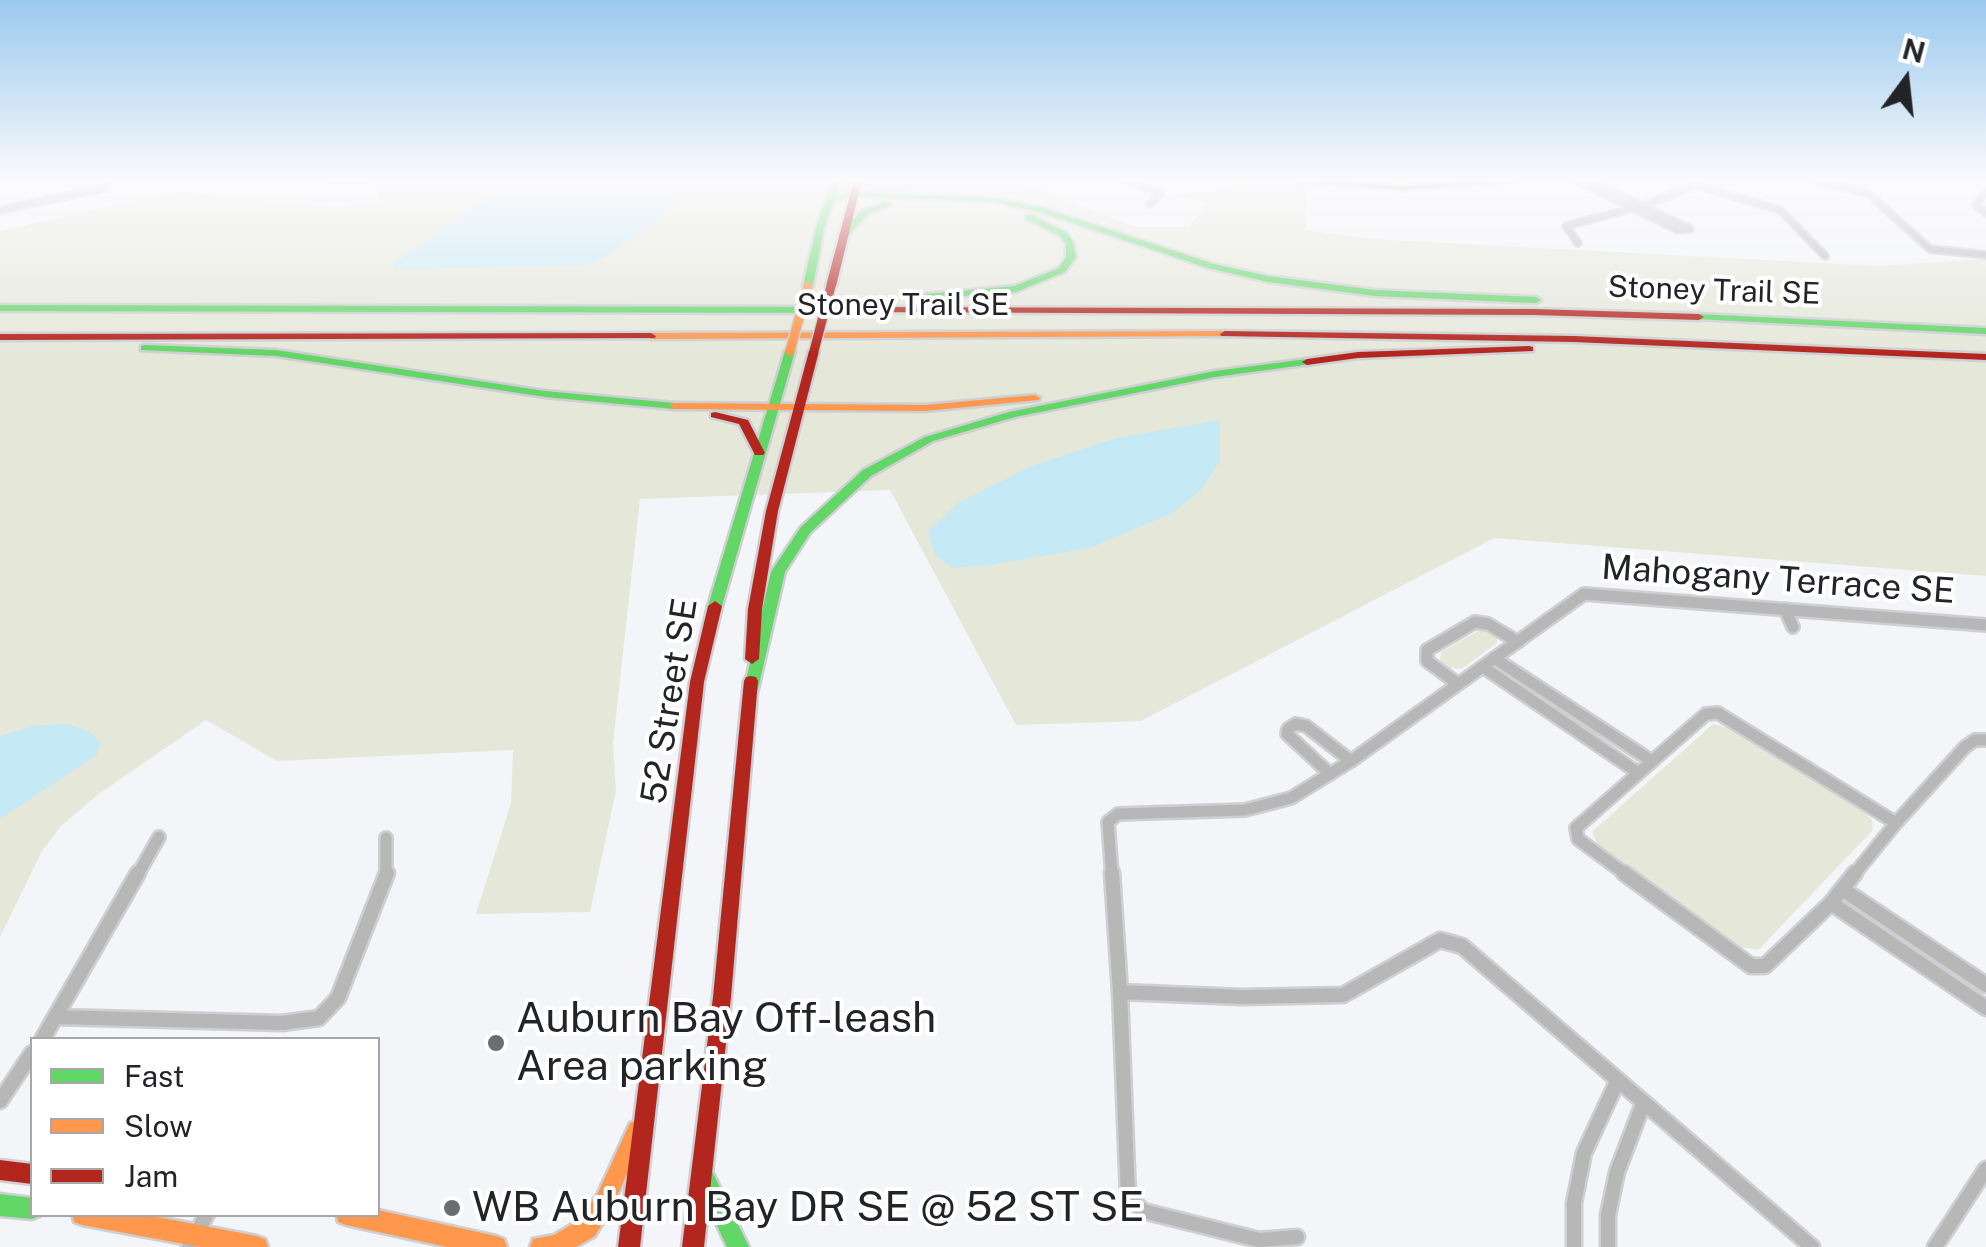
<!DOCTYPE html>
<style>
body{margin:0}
#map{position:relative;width:1986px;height:1247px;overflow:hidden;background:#f3f5f8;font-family:"Public Sans",sans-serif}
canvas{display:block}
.legend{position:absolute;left:30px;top:1037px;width:350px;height:180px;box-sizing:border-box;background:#fff;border:2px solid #a7a7a9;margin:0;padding:12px 18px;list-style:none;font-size:30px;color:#232427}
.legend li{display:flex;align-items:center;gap:20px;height:50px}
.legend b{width:50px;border:2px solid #a7a7a9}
.north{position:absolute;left:1856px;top:30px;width:100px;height:100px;-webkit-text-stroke:8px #fff;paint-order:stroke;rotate:15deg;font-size:28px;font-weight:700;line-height:40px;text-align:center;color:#232427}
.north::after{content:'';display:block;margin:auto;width:35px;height:45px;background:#232427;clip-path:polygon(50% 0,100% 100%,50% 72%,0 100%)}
</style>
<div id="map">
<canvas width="1986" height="1247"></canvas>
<ul class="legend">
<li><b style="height:12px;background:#63d668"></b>Fast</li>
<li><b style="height:12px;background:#ff974d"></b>Slow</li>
<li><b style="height:12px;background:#b3261e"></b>Jam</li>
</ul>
<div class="north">N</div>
</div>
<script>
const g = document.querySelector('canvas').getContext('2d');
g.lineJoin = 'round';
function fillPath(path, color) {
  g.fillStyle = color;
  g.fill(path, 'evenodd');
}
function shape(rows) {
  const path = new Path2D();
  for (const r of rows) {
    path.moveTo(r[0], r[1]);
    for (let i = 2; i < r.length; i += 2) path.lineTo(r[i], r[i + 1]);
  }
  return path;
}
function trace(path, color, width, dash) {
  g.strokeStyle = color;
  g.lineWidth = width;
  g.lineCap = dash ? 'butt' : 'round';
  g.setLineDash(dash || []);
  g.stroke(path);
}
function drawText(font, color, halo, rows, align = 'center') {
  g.font = font + ' "Public Sans",sans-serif';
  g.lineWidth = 8;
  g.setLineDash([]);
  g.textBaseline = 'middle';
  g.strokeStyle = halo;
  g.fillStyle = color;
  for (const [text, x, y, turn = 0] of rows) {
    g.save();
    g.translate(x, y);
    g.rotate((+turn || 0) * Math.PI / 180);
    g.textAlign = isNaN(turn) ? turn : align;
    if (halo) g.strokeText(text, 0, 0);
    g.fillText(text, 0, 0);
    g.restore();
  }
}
const green = shape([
 [378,180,823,180,823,184,844,180,1015,180,1136,227,1188,227,1209,203,1172,194,1225,190,1240,180,1280,180,1307,184,1306,230,1373,239,1878,266,1986,259,1986,576,1494,538,1141,721,1016,725,890,490,640,499,613,743,616,791,590,912,476,914,511,803,513,750,277,761,206,720,96,796,61,826,42,851,0,937,0,231,177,191,332,207,356,205,379,201,374,182],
 [1480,630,1491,631,1497,636,1497,643,1462,669,1448,668,1440,662,1441,652],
 [1713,724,1733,729,1858,806,1872,820,1873,830,1758,950,1735,946,1598,845,1592,832]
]);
const water = shape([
 [512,180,631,184,684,192,655,222,607,256,586,265,416,269,395,269,392,265],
 [1220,420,1220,461,1202,489,1172,513,1090,548,983,566,952,568,934,554,928,531,958,503,1031,466,1116,438],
 [68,724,90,732,100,743,97,755,0,819,0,736,37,725]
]);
const streetFar2 = shape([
 [332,180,366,180],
 [1126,180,1160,194,1150,204],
 [1575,180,1678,230,1690,229,1587,180],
 [1816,180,1869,194,1930,249,1986,255],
 [1986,191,1976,205,1986,213],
 [0,210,104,188,108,184,105,180],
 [1578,243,1566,226,1644,205,1696,185,1780,210,1825,256]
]);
const streetFar1 = shape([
 [1785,609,1793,627],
 [1494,658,1650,760],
 [1483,667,1637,772],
 [1458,684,1427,661,1427,650,1475,622,1488,624,1518,642],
 [1330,774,1287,734,1288,729,1296,724,1306,726,1351,761],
 [1896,823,1965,747,1975,740,1986,740],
 [137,876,159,837],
 [386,876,386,838],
 [1112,876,1108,822,1118,814,1245,810,1291,798,1351,761,1584,594,1986,625],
 [1628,876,1578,839,1576,828,1706,714,1718,713,1896,823,1853,876]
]);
const street = shape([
 [1112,873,1120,992,1242,997,1343,995,1440,940,1462,946,1812,1247],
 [1624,873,1751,966,1765,966,1831,903,1855,873],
 [1842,889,1986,985],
 [1831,903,1986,1008],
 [1120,992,1128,1196,1143,1211,1259,1240,1297,1237],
 [57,1017,282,1023,319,1018,338,998,387,873],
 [42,1040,138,873],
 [0,1101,32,1053],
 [189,1247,207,1214],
 [1574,1247,1574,1203,1584,1153,1617,1082],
 [1608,1247,1608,1215,1617,1172,1643,1104],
 [1935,1247,1986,1169]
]);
const fast = shape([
 [833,180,841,180,836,195,852,192,994,198,1041,207,1214,264,1268,276,1375,290,1536,297,1541,300,1536,303,1375,296,1268,282,1208,268,1039,212,994,202,852,196,834,201,824,228,813,286,808,289,803,286,816,228,833,180],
 [885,202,892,204,867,215,847,237,841,237,841,233,861,211,885,202],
 [1026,215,1032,215,1066,232,1073,242,1076,257,1065,272,1016,292,923,299,923,295,926,294,1014,286,1059,268,1066,257,1066,244,1060,236,1026,219,1026,215],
 [0,305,862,307,867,310,862,313,0,311,0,305],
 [1699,314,1986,328,1986,334,1696,319,1696,315,1699,314],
 [145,345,276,350,545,391,674,403,679,406,674,409,545,397,276,356,141,350,141,346,145,345],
 [790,348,795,351,722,606,715,611,710,609,708,606,785,351,790,348],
 [1307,359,1311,360,1311,364,1215,377,1015,417,933,441,871,476,810,533,785,572,758,689,756,693,746,693,744,689,771,572,801,527,863,470,925,437,1009,412,1215,371,1307,359],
 [703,1164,710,1167,749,1247,727,1247,693,1174,696,1167,703,1164],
 [0,1194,32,1198,32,1214,40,1216,32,1219,0,1216,0,1194]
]);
const slow = shape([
 [1225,331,1230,334,1229,336,651,339,646,336,651,333,1225,331],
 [1035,395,1040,398,1039,400,925,411,674,409,669,406,674,403,925,405,1035,395],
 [637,1120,644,1123,647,1130,611,1209,595,1236,576,1247,530,1247,533,1239,554,1235,579,1220,597,1195,630,1123,637,1120],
 [378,1210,496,1236,504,1239,507,1247,447,1247,346,1225,338,1222,336,1214,378,1214,378,1210],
 [72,1214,142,1214,257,1236,265,1239,268,1247,200,1247,82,1225,74,1222,72,1214]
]);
const jam = shape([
 [854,180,862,180,836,286,831,289,826,286,854,180],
 [1293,180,1323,180,1401,186,1486,180,1518,180,1514,182,1401,190,1297,182,1293,180],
 [862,307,1535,309,1699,314,1704,317,1699,320,1535,315,859,312,857,310,862,307],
 [1225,331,1574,336,1986,354,1986,360,1574,342,1221,336,1220,334,1225,331],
 [651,333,656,336,655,338,0,340,0,334,651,333],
 [1529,346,1533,347,1533,351,1358,358,1307,365,1302,362,1307,359,1358,352,1529,346],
 [814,348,819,351,778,511,762,609,759,659,752,664,745,659,748,609,766,511,809,351,814,348],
 [715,412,748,420,765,453,763,455,755,455,739,424,711,417,711,413,715,412],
 [715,601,722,606,704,682,640,1247,618,1247,690,682,708,606,715,601],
 [751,676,756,677,758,681,731,997,704,1247,682,1247,713,997,744,681,746,677,751,676],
 [0,1160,32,1164,32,1184,0,1180,0,1160]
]);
const slowBridge = shape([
 [790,351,808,286]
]);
const jamBridge = shape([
 [814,351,831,286]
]);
const markers = [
 [496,1043,10,"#6c6d70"],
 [452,1208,10,"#6c6d70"]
];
const farStreetnames = [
 ["Stoney Trail SE",1714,291,2],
 ["Stoney Trail SE",903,306]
];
const streetNames = [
 ["Mahogany Terrace SE",1778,580,4],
 ["52 Street SE",670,701,-81]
];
const nearPoinames = [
 ["Auburn Bay Off-leash",516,1019],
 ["Area parking",516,1067],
 ["WB Auburn Bay DR SE @ 52 ST SE",472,1208]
];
fillPath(green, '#e5e8d9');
fillPath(water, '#c6e9f6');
trace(streetFar2, '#cecfd2', 10);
trace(streetFar1, '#cecfd2', 16);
trace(street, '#cecfd2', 19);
trace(fast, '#cecfd2', 5);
trace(slow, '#cecfd2', 5);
trace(jam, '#cecfd2', 5);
trace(streetFar2, '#b7b7b7', 6);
trace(streetFar1, '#b7b7b7', 11);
trace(street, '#b7b7b7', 14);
fillPath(fast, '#63d668');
fillPath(slow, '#ff974d');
fillPath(jam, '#b3261e');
trace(slowBridge, '#cecfd2', 12, []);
trace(jamBridge, '#cecfd2', 12, []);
trace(slowBridge, '#ff974d', 9);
trace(jamBridge, '#b3261e', 9);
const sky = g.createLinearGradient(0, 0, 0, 354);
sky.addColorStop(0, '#9ac9ee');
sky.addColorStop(0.51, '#fafafc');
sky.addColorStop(1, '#fafafc00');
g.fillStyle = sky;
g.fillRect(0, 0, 1986, 354);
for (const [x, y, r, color] of markers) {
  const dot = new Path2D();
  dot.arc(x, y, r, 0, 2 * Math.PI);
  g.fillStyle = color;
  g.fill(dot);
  trace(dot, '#fff', 4);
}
drawText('30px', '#232427', '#fff', farStreetnames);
drawText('35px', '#232427', '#fff', streetNames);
drawText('42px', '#232427', '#fff', nearPoinames, 'left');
</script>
